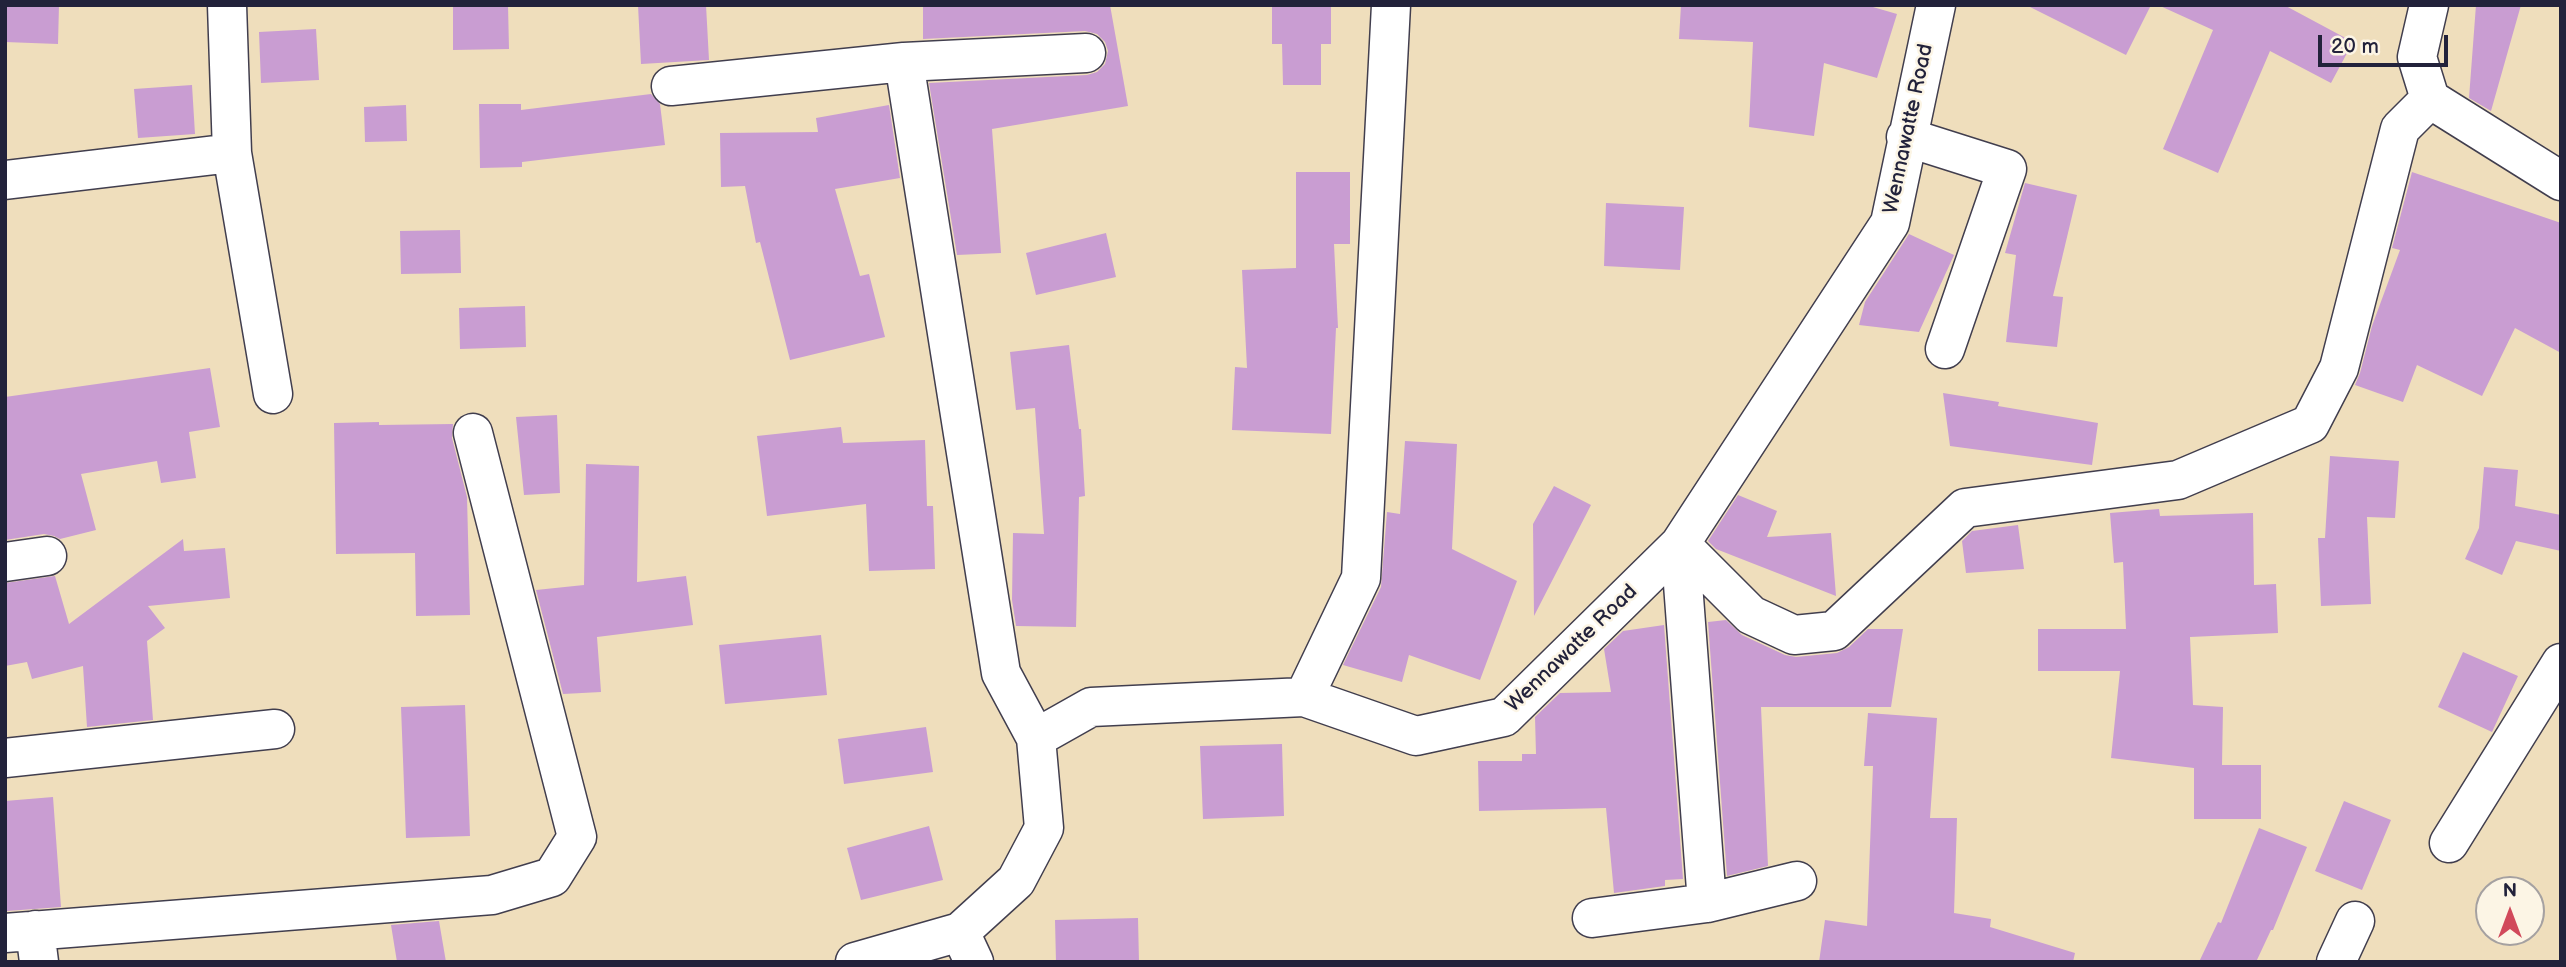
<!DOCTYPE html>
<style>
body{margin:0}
#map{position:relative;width:2566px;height:967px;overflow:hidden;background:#efdebc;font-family:"Balsamiq Sans",sans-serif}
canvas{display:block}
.frame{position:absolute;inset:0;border:7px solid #22223b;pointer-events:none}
.north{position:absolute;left:2475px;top:876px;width:70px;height:70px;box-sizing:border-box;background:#fcf5e5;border:2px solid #a5a1a1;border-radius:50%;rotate:0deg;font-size:19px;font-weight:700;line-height:28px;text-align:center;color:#22223b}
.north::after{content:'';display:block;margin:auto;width:24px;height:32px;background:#d1495b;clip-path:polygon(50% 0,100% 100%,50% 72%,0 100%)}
.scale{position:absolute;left:2318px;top:35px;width:130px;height:32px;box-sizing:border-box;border:4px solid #22223b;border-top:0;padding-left:9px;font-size:21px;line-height:24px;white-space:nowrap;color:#22223b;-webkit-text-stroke:5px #fcf5e5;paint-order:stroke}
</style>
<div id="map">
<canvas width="2566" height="967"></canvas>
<div class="frame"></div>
<div class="north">N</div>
<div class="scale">20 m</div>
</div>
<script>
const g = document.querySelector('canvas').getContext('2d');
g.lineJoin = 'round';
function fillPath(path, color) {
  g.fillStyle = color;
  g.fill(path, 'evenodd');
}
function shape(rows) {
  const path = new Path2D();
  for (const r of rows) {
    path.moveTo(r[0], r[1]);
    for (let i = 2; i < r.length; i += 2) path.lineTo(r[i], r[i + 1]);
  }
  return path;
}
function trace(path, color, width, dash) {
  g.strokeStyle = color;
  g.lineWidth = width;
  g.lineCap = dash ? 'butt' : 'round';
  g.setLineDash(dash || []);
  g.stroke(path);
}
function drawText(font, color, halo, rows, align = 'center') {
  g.font = font + ' "Balsamiq Sans",sans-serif';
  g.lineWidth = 5;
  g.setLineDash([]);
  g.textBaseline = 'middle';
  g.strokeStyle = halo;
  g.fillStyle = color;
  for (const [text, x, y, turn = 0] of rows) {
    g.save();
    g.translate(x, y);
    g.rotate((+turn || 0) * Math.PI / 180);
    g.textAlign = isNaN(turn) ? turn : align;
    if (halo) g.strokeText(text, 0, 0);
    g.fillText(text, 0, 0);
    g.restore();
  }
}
const building = shape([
 [5,5,59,5,58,44,5,42],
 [453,5,508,5,509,49,453,50],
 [638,5,706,5,709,60,641,64],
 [923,5,1110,5,1128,106,992,129,1001,253,957,255,929,83,1087,75,1097,72,1105,64,1108,51,1105,42,1097,34,1085,31,923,39],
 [1272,5,1331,5,1331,44,1321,44,1321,85,1283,85,1282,44,1272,44],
 [1681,5,1866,5,1897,14,1877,78,1824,63,1814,136,1749,127,1753,42,1679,39],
 [2026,5,2151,5,2126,55],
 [2158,5,2284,5,2353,42,2331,83,2270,51,2218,173,2163,149,2213,30],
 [2476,5,2521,5,2491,111,2469,98],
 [316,29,319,80,261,83,259,32],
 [192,85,195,134,138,138,134,89],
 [651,94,660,104,665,145,522,162,522,167,480,168,479,104,521,104,521,110],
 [406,105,407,141,365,142,364,107],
 [889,105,900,178,835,189,860,276,869,274,885,337,790,360,760,242,756,243,745,186,721,187,720,133,818,132,816,118],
 [1296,172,1350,172,1350,244,1334,244,1338,328,1336,328,1331,434,1232,430,1235,367,1247,368,1242,270,1296,268],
 [2412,172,2561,223,2561,353,2515,328,2482,396,2417,365,2403,402,2355,385,2360,373,2372,326,2400,250,2392,248],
 [2025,183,2077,195,2053,296,2063,297,2057,347,2006,342,2016,255,2005,253],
 [1606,203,1684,207,1680,270,1604,266],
 [460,230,461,273,401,274,400,231],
 [1106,233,1116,277,1036,295,1026,253],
 [1909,234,1954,255,1919,332,1859,325,1865,302],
 [525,306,526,347,460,349,459,308],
 [1069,345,1079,429,1081,429,1085,496,1079,497,1076,627,1016,626,1012,600,1013,533,1044,534,1035,408,1016,410,1010,352],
 [210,368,220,427,189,432,196,478,161,483,157,461,81,474,96,530,60,539,54,536,44,534,5,540,5,397],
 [1943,393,1999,402,1998,406,2098,423,2092,465,1950,446],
 [557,415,560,493,524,495,516,417],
 [379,422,379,425,453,424,452,438,467,497,470,615,416,616,415,553,336,554,334,423],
 [841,427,843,443,925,440,927,506,933,506,935,569,869,571,866,504,767,516,757,436],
 [1405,441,1457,444,1452,549,1517,581,1480,680,1409,655,1402,682,1343,665,1381,587,1387,512,1400,514],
 [2330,456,2399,461,2395,518,2367,517,2371,604,2321,606,2318,538,2325,538],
 [586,464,639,466,637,582,686,576,693,625,597,637,601,692,563,694,536,590,584,585],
 [2484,467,2518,470,2515,506,2561,515,2561,551,2516,541,2502,575,2465,559,2479,528],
 [1554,486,1591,505,1534,616,1533,524],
 [1738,495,1777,511,1767,537,1831,533,1836,596,1716,549,1708,541],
 [2159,509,2160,516,2253,513,2254,585,2276,584,2278,633,2190,637,2193,705,2223,707,2222,765,2261,765,2261,819,2194,819,2194,768,2111,758,2120,671,2038,671,2038,629,2126,629,2123,562,2114,563,2110,513],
 [2018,525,2024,569,1966,573,1962,541,1972,531],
 [183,539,184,551,225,548,230,598,148,606,165,628,147,641,153,720,87,727,83,666,32,679,27,662,5,666,5,583,55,576,69,624],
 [1726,620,1742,635,1785,655,1796,657,1837,653,1849,647,1868,629,1903,629,1891,707,1761,707,1768,866,1727,876,1708,622],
 [1664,625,1683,879,1665,880,1665,886,1614,893,1606,808,1479,811,1478,761,1522,761,1522,754,1536,754,1535,717,1560,693,1611,692,1604,649,1623,631],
 [821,635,827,695,725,704,719,645],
 [2463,652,2518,676,2492,732,2438,707],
 [465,705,470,836,406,838,401,707],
 [1868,713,1937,718,1930,818,1957,818,1954,913,1991,919,1990,927,2075,953,2073,962,1819,962,1825,920,1867,926,1873,766,1864,766],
 [926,727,933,772,844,784,838,739],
 [1282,744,1284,816,1203,819,1200,746],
 [53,797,61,907,7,911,5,801],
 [2344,801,2391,820,2362,890,2315,871],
 [929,826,943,880,861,900,847,848],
 [2259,828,2307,847,2273,930,2271,930,2256,962,2199,962,2218,922,2221,923],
 [1138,918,1139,962,1056,962,1055,920],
 [439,921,446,962,397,962,391,925]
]);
const minor = shape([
 [227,5,232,153,273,394],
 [2429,5,2417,57,2430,99,2561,181],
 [671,86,904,62],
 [1906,137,2007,169,1945,349],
 [5,180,232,153],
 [5,562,47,556],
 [1304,697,1361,578,1391,5],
 [1036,738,1001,673,904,62,1086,53],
 [5,758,275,729],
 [2449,843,2561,663],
 [1707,903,1680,544,1751,615,1794,635,1834,631,1965,508,2178,480,2310,424,2339,368,2400,129,2430,99],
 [1592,918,1707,903,1797,881],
 [35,930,39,962],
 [5,933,492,895,552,877,577,837,473,433],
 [855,962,960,932],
 [974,962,960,932,1016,881,1044,828,1036,738,1091,707,1304,697,1416,736,1504,717,1680,544,1890,223,1936,5],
 [2336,962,2355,921]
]);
const streetNames = [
 ["Wennawatte Road",1909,129,-78],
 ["Wennawatte Road",1572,649,-44]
];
fillPath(building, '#c99dd2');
trace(minor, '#413e4e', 41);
trace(minor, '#fff', 38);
drawText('21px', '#22223b', '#fcf5e5', streetNames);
</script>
